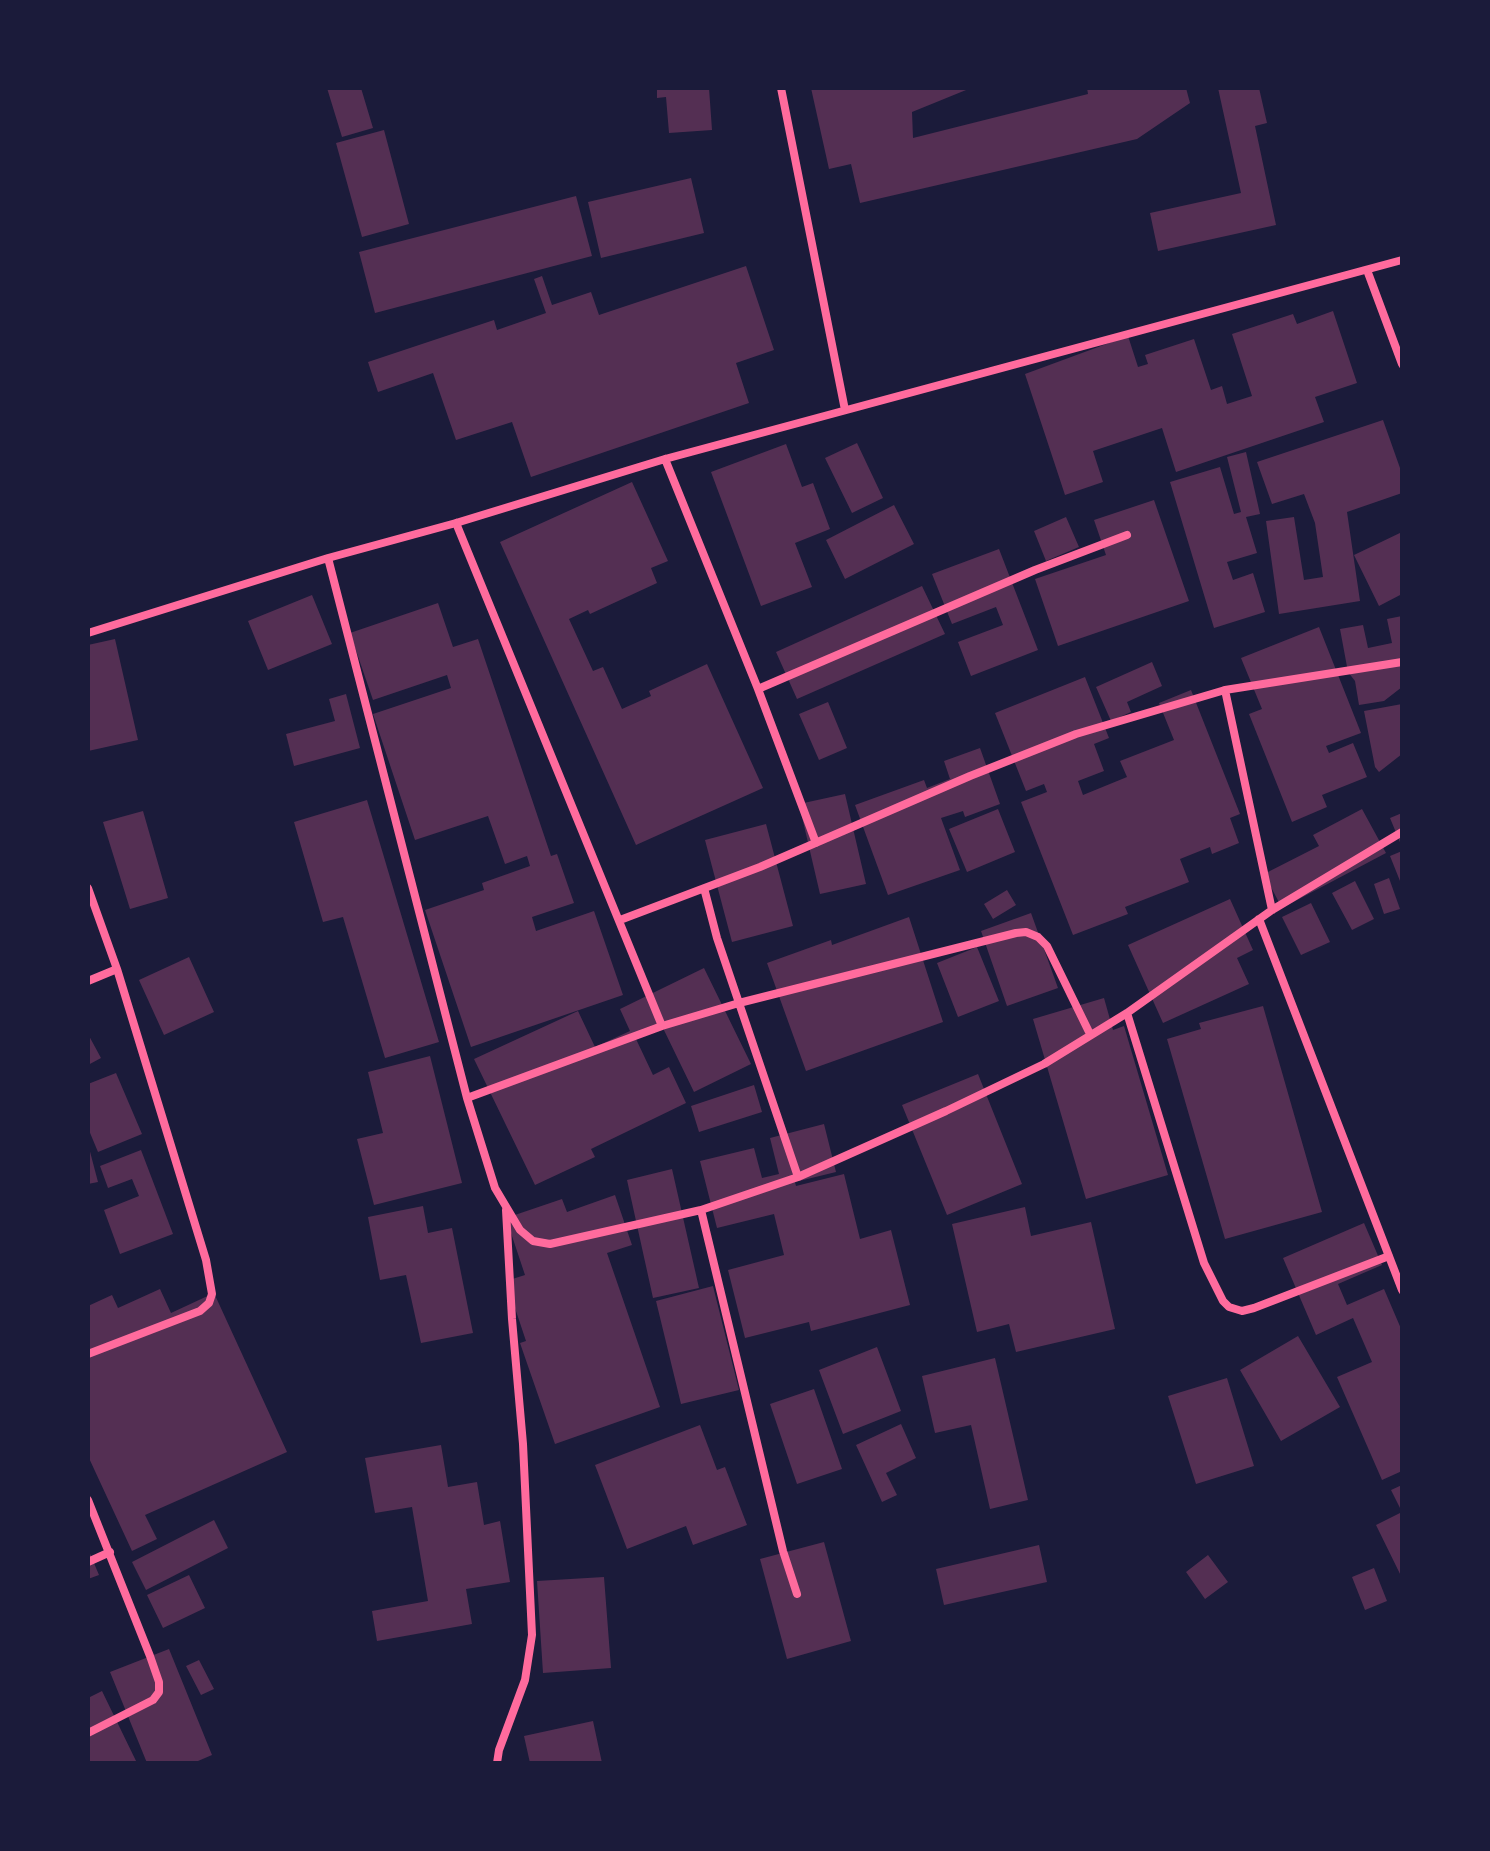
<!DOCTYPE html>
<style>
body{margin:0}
#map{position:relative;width:1490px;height:1851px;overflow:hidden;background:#1b1b3a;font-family:"Open Sans",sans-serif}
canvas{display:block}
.frame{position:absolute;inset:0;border:90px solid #1b1b3a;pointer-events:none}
</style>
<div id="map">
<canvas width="1490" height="1851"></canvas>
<div class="frame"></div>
</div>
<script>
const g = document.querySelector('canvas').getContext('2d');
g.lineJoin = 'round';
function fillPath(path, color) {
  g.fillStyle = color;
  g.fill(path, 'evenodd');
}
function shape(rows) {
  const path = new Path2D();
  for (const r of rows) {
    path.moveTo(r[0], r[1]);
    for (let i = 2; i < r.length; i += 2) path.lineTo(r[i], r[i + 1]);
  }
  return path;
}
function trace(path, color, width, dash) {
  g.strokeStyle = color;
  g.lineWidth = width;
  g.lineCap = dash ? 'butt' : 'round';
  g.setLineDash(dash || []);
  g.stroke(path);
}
const building = shape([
 [327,88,361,88,373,128,342,137],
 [657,88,709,88,712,130,669,133,666,97,657,98],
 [811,88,971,88,912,112,913,138,1088,94,1087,88,1186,88,1190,103,1137,139,860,203,851,164,829,169],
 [1218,88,1259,88,1267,123,1255,126,1276,225,1158,251,1150,213,1241,193],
 [384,130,409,224,362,237,336,143],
 [691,178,704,233,601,258,588,202],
 [576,196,592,256,375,313,359,252],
 [746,266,774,350,736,363,749,403,531,477,512,422,456,440,433,373,378,392,368,362,494,320,497,330,546,313,534,279,542,276,552,305,591,292,599,315],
 [1333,311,1357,383,1315,397,1324,422,1176,472,1162,428,1093,451,1103,482,1065,495,1025,374,1128,336,1138,367,1148,364,1145,355,1194,339,1211,390,1222,386,1227,404,1252,396,1232,334,1293,314,1297,324],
 [1383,420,1400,468,1402,493,1347,512,1360,601,1279,614,1266,521,1294,517,1304,580,1323,577,1315,523,1304,494,1272,504,1257,462],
 [857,443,883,498,852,513,825,458],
 [786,444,802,487,813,483,830,529,795,543,812,587,761,606,711,472],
 [1246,452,1260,514,1246,517,1257,553,1227,562,1233,580,1253,573,1265,612,1214,628,1170,482,1220,467,1234,514,1241,512,1227,457],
 [632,482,668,561,651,568,657,583,590,614,588,610,569,619,593,671,603,667,622,709,651,696,649,691,707,664,763,788,636,845,500,542],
 [1154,500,1189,601,1058,646,1035,579,1106,555,1094,520],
 [894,505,914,544,845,579,826,540],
 [1066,517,1079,547,1046,561,1034,531],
 [1402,532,1402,594,1379,606,1354,555],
 [999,549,1038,650,971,676,958,642,1003,625,996,607,952,624,932,574],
 [922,586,945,634,797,699,776,652],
 [312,595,332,644,268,670,248,621],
 [438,603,453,647,478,639,551,856,557,854,574,903,532,917,536,931,594,911,623,995,471,1047,425,910,484,890,482,883,530,866,527,856,505,864,488,816,415,840,373,714,451,688,447,675,373,700,350,633],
 [1402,616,1402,687,1384,701,1359,705,1355,681,1348,672,1340,629,1363,625,1368,648,1392,643,1387,619],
 [1319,627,1361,733,1326,746,1329,753,1353,743,1367,777,1322,795,1327,807,1292,822,1249,714,1262,709,1241,658],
 [115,639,138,740,88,751,88,645],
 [1152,662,1162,686,1127,702,1131,712,1111,721,1096,687],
 [1085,677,1109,738,1094,744,1104,771,1078,781,1083,795,1127,777,1120,761,1174,740,1159,703,1191,690,1240,814,1230,818,1239,843,1212,854,1210,847,1180,859,1189,882,1125,907,1128,914,1073,935,1021,802,1047,792,1044,784,1026,791,995,713],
 [346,694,360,748,294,766,286,734,335,721,329,699],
 [828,702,847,748,819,760,799,714],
 [1402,704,1402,754,1379,772,1375,767,1364,711],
 [980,748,1000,804,965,817,963,811,941,818,960,870,888,895,855,805,924,780,927,788,950,779,944,761],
 [845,794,866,884,820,894,799,804],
 [367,800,439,1042,385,1058,343,917,323,922,294,822],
 [998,809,1015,852,967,872,949,829],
 [1362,809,1386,853,1282,908,1264,874,1319,846,1313,835],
 [143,811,168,898,130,909,103,822],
 [1402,813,1402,847,1390,818],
 [766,824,793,926,732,942,705,840],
 [1402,851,1402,886,1390,856],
 [1389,878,1400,909,1384,914,1374,884],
 [1355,881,1374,919,1352,930,1332,893],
 [1007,890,1016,905,993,919,984,904],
 [1230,899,1253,950,1237,958,1249,984,1163,1023,1128,945],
 [1311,903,1330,942,1301,955,1282,917],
 [1031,913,1058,988,1007,1006,981,931],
 [909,917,943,1022,806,1071,767,963,831,940,832,945],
 [977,947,999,1001,958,1017,937,963],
 [189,957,214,1012,164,1035,139,980],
 [704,968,751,1064,694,1092,662,1026,636,1039,653,1075,669,1067,686,1103,591,1149,595,1157,535,1185,474,1059,578,1011,595,1047,630,1031,620,1009],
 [1104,998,1113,1030,1124,1026,1168,1175,1086,1199,1033,1019],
 [1263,1006,1322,1212,1225,1239,1167,1039,1201,1029,1199,1023],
 [88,1034,101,1058,88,1065],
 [430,1056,462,1183,374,1205,357,1139,383,1133,368,1072],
 [116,1073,142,1134,98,1152,88,1128,88,1084],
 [978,1074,1022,1184,947,1215,902,1105],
 [754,1085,762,1112,699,1132,691,1106],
 [824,1124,836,1172,795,1182,796,1186,844,1174,860,1239,891,1230,910,1305,811,1331,809,1322,745,1338,728,1270,784,1255,774,1214,717,1228,700,1161,754,1148,762,1178,779,1174,770,1138],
 [88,1144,98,1182,88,1184],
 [141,1150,173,1234,120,1254,104,1210,139,1196,132,1179,108,1188,100,1166],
 [672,1169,699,1288,653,1298,627,1180],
 [615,1195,632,1245,607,1253,660,1407,555,1444,520,1343,526,1341,506,1281,525,1275,506,1218,562,1199,567,1212],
 [423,1206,428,1233,452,1228,473,1333,421,1343,406,1275,380,1280,368,1217],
 [1025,1207,1031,1236,1091,1222,1115,1329,1016,1352,1009,1324,977,1332,952,1224],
 [1364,1223,1382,1265,1338,1284,1347,1305,1384,1289,1402,1331,1402,1471,1382,1480,1337,1377,1372,1362,1353,1318,1316,1335,1283,1258],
 [713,1286,739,1390,681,1404,656,1301],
 [160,1289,171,1313,214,1293,287,1452,145,1515,157,1539,132,1551,88,1456,88,1306,112,1295,118,1308],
 [1298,1336,1340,1407,1281,1441,1240,1370],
 [877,1347,901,1411,843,1434,819,1370],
 [995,1358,1028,1500,990,1509,971,1425,935,1433,922,1376],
 [1227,1378,1254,1466,1196,1484,1168,1396],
 [814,1389,842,1469,797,1484,770,1404],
 [901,1424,916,1458,886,1473,897,1495,882,1502,856,1445],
 [700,1425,717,1470,725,1467,747,1525,693,1545,686,1526,627,1549,595,1465],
 [441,1445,448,1487,477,1482,484,1525,500,1521,510,1582,466,1589,472,1624,377,1641,372,1611,428,1601,412,1507,375,1513,365,1458],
 [1402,1485,1402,1578,1376,1525,1402,1512,1391,1490],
 [214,1520,228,1548,146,1590,132,1562],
 [824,1542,851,1641,787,1659,760,1559],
 [1039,1545,1047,1582,944,1605,936,1569],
 [88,1549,99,1575,88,1579],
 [1208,1555,1228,1582,1205,1599,1186,1572],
 [1374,1568,1387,1601,1365,1610,1352,1577],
 [189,1575,205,1608,163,1628,147,1595],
 [604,1577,611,1668,543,1673,537,1581],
 [169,1649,212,1755,198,1761,199,1763,147,1763,110,1672],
 [199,1660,214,1689,201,1695,186,1666],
 [102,1691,137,1763,88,1763,88,1698],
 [593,1721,602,1763,530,1763,524,1736]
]);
const minor = shape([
 [781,88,845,410],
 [1367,270,1402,364],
 [665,459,758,689,816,843],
 [456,523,662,1026],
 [328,558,467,1098,495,1188,520,1230,533,1241,550,1244,701,1210,798,1177,946,1111,1044,1064,1127,1013,1272,910,1402,832],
 [88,633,328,558,456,523,665,459,1402,260],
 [758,689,1035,570,1127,535],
 [1225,690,1272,910],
 [88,888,117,969,206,1260,212,1294,209,1303,200,1311,88,1354],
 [704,888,717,938,798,1177],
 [1259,919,1402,1290],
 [620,920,760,867,970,776,1076,734,1225,690,1402,662],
 [88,981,117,969],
 [1127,1013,1204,1263,1223,1301,1229,1307,1242,1311,1254,1308,1389,1256],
 [467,1098,662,1026,739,1003,1016,933,1026,932,1038,937,1047,946,1090,1034],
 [701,1210,783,1551,797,1594],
 [88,1500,150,1656,159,1682,159,1692,153,1700,88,1733],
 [88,1562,110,1552],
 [497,1763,499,1750,525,1680,532,1635,523,1444,512,1319,506,1210]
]);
fillPath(building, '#542f53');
trace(minor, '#ff6b9d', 8);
</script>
